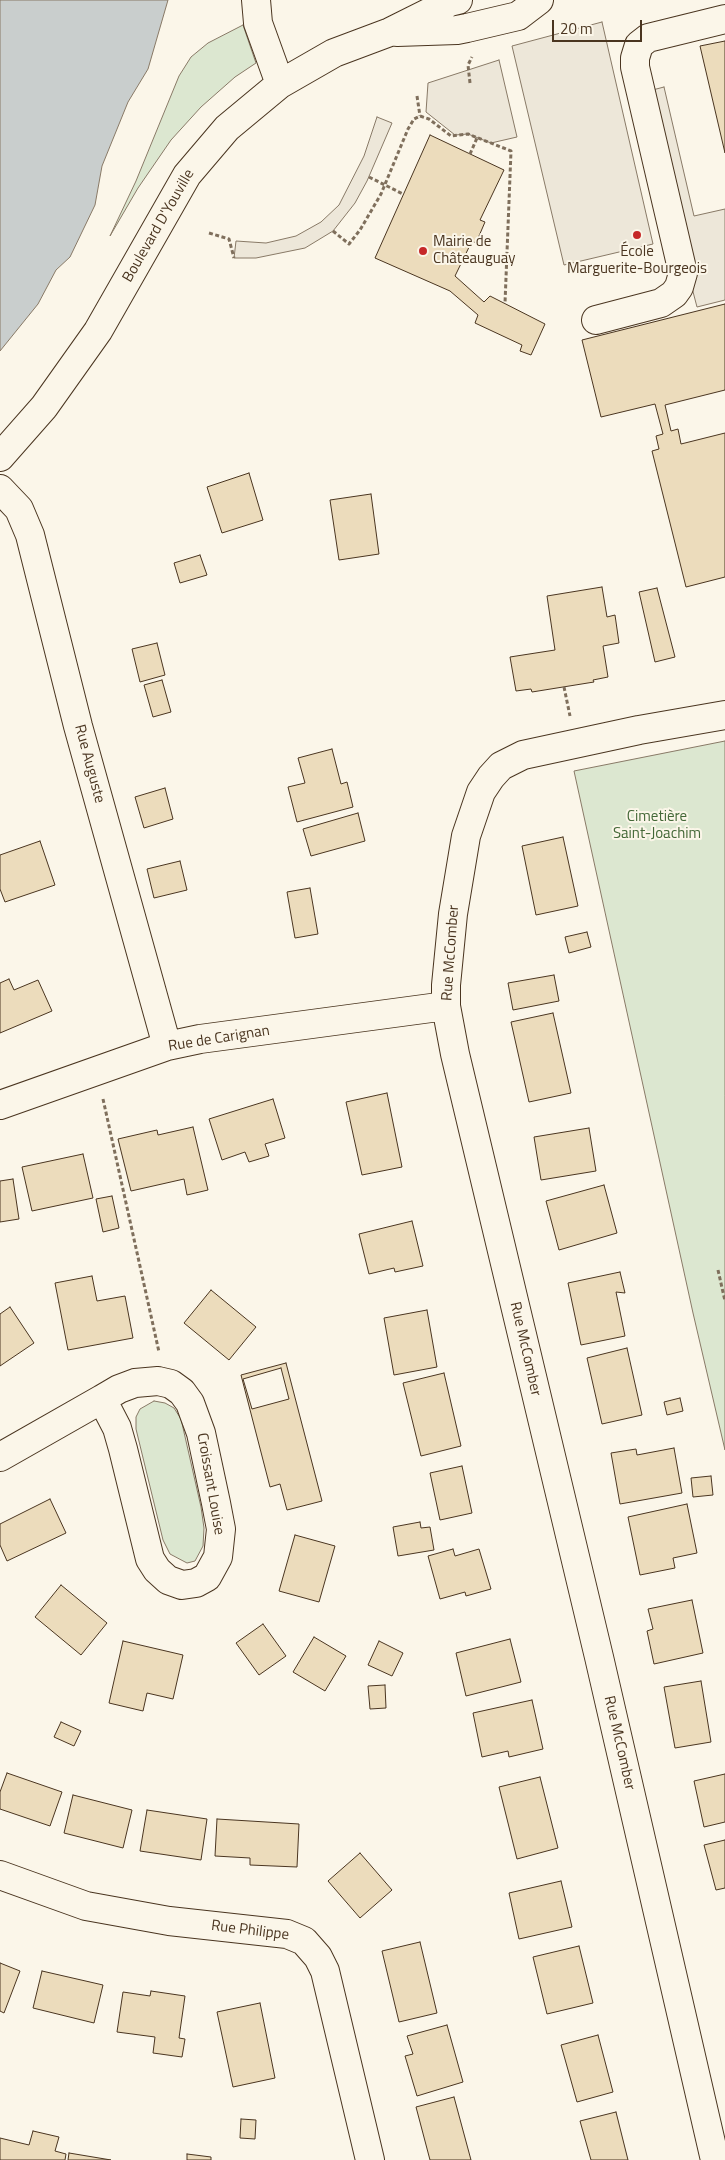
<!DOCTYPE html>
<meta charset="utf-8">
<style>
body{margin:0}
#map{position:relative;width:725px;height:2160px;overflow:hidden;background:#fbf6e9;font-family:"Titillium Web",sans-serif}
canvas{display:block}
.scale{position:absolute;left:552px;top:20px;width:90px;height:22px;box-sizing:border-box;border:2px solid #4a3520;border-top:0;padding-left:6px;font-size:15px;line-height:18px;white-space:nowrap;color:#4a3520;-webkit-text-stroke:4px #fbf6e9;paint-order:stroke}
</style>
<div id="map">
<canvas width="725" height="2160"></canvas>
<div class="scale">20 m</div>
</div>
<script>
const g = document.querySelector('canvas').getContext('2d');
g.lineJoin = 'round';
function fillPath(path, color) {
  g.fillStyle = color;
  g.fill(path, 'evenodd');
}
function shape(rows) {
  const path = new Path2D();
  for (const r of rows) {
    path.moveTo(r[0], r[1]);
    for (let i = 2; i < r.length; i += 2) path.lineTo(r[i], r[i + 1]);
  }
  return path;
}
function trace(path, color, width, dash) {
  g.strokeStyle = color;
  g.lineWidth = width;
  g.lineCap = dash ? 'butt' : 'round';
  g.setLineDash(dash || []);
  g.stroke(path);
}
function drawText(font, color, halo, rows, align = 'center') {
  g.font = font + ' "Titillium Web",sans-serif';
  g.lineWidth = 4;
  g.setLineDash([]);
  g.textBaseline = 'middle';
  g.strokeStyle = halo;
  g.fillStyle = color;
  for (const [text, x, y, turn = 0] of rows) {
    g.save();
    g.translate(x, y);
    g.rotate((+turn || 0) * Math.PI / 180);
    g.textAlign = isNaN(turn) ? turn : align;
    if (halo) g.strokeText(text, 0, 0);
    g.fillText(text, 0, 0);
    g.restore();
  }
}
const green = shape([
 [243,25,256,63,235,77,201,107,171,140,138,188,110,236,136,181,179,76,191,57,208,43,243,25],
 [725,741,725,1450,693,1313,574,771,725,741],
 [154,1401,165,1403,174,1408,181,1419,201,1507,204,1528,203,1546,195,1561,187,1563,170,1554,163,1540,136,1429,136,1417,140,1409,154,1401]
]);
const parking = shape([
 [602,22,653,244,564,265,512,46,602,22],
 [499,60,517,137,491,143,468,134,455,135,426,112,428,83,499,60],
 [664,87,694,216,725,209,725,300,697,307,641,93,664,87],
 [377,117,392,123,367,181,355,203,333,231,305,248,256,258,234,258,236,241,266,243,296,236,321,222,339,205,364,156,377,117]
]);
const water = shape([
 [0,0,168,0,148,69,128,102,102,166,95,205,70,257,56,270,38,304,0,351,0,0]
]);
const building = shape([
 [725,41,725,153,700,46,725,41],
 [430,135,504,170,480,220,485,222,476,243,472,241,455,276,484,302,490,296,545,324,531,355,520,351,522,345,475,323,478,315,450,291,375,258,430,135],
 [725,304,725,390,665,405,671,431,678,429,681,444,725,433,725,577,686,587,652,451,659,449,656,436,663,434,655,404,601,417,582,340,725,304],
 [249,473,263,520,222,533,207,487,249,473],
 [371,494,379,554,339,560,330,500,371,494],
 [200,555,207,575,180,583,174,563,200,555],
 [602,587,607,617,615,615,619,643,603,646,608,677,593,680,594,682,532,692,531,689,516,691,510,657,555,650,547,596,602,587],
 [657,588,675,657,655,662,639,592,657,588],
 [157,643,165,675,140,682,132,649,157,643],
 [162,680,171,712,153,717,144,685,162,680],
 [332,749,341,784,347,782,353,807,297,822,288,787,305,783,298,758,332,749],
 [165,788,173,819,144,828,135,797,165,788],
 [358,813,365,841,311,856,303,829,358,813],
 [563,837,578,906,536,915,522,846,563,837],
 [40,841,55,885,5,902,0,889,0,855,40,841],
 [180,861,187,890,154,898,147,869,180,861],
 [310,888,318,934,295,938,287,892,310,888],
 [587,932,591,947,569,953,565,937,587,932],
 [554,975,559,1001,513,1010,508,983,554,975],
 [9,979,14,990,38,980,52,1011,0,1033,0,983,9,979],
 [553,1013,571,1093,529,1102,511,1022,553,1013],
 [387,1093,402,1167,362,1175,346,1102,387,1093],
 [273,1099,285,1138,265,1144,269,1156,249,1162,245,1152,222,1160,209,1119,273,1099],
 [193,1127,208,1190,187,1195,184,1179,131,1191,118,1139,157,1130,158,1135,193,1127],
 [589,1128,596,1171,541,1180,534,1137,589,1128],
 [83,1154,93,1198,32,1211,22,1167,83,1154],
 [13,1179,19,1219,0,1222,0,1181,13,1179],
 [604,1185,617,1233,559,1250,546,1201,604,1185],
 [112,1196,119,1228,103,1232,96,1199,112,1196],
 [412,1221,423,1266,395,1272,394,1268,369,1274,359,1234,412,1221],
 [620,1272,625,1293,616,1292,625,1336,581,1345,568,1283,620,1272],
 [92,1276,97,1301,125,1296,133,1338,68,1350,55,1283,92,1276],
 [211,1290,256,1327,229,1360,184,1323,211,1290],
 [10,1307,34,1343,0,1366,0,1314,10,1307],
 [427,1310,437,1367,394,1375,384,1318,427,1310],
 [627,1348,642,1415,602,1424,587,1358,627,1348],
 [286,1363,322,1501,287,1510,280,1484,270,1487,241,1375,286,1363],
 [281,1368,289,1399,252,1409,243,1379,281,1368],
 [444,1373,461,1446,421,1456,403,1383,444,1373],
 [680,1398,683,1411,667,1415,664,1402,680,1398],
 [674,1448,682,1493,620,1504,611,1453,636,1449,637,1455,674,1448],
 [462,1466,472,1513,440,1520,430,1473,462,1466],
 [711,1476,713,1495,693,1497,691,1478,711,1476],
 [50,1499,66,1533,7,1561,0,1545,0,1524,50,1499],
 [687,1504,697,1553,673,1558,675,1568,640,1575,628,1517,687,1504],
 [420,1522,421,1528,430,1527,434,1550,398,1556,393,1527,420,1522],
 [295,1535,335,1546,319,1602,279,1591,295,1535],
 [453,1549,455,1556,479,1549,491,1589,466,1596,465,1592,440,1599,428,1556,453,1549],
 [61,1585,107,1623,81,1655,35,1617,61,1585],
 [692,1600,703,1653,654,1664,647,1631,653,1629,648,1609,692,1600],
 [263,1624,286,1656,259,1675,236,1643,263,1624],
 [314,1637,346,1656,325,1691,293,1672,314,1637],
 [510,1639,521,1682,466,1696,456,1653,510,1639],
 [123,1641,183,1655,173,1699,147,1693,143,1711,109,1703,123,1641],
 [379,1641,403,1653,392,1676,368,1665,379,1641],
 [701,1681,711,1742,675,1748,664,1687,701,1681],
 [385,1685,386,1708,370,1709,368,1686,385,1685],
 [532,1700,543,1749,509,1757,508,1751,482,1757,473,1713,532,1700],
 [61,1722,81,1731,74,1746,54,1737,61,1722],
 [7,1773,62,1792,50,1826,0,1809,0,1792,7,1773],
 [725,1774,725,1822,704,1827,694,1781,725,1774],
 [540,1777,558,1848,517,1859,499,1787,540,1777],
 [73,1795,132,1810,123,1848,64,1833,73,1795],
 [147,1810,207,1819,201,1860,140,1851,147,1810],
 [217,1819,299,1824,297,1867,250,1865,250,1858,215,1856,217,1819],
 [725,1840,725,1888,716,1890,704,1845,725,1840],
 [360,1853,392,1890,360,1918,328,1881,360,1853],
 [561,1881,572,1927,519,1939,509,1893,561,1881],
 [420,1942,437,2013,399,2022,382,1951,420,1942],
 [579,1946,593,2003,547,2014,533,1957,579,1946],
 [0,1963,20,1971,4,2013,0,2011,0,1963],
 [42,1971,103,1985,94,2023,33,2008,42,1971],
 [151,1991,185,1996,179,2038,185,2039,182,2057,153,2053,155,2037,117,2032,123,1992,150,1996,151,1991],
 [260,2003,275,2078,233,2087,217,2012,260,2003],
 [447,2025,463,2082,417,2096,405,2056,413,2054,407,2036,447,2025],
 [598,2035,613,2092,577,2102,561,2045,598,2035],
 [454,2097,471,2160,430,2160,416,2107,454,2097],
 [616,2112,628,2160,591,2160,580,2121,616,2112],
 [241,2119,256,2120,255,2139,240,2138,241,2119],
 [33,2131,59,2137,55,2151,66,2154,65,2160,0,2160,0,2138,29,2145,33,2131],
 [69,2153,111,2160,68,2160,69,2153],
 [187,2154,211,2157,211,2160,187,2160,187,2154]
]);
const path = shape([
 [470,83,468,65,472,57],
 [417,96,420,116],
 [470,154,477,138],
 [369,177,403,194],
 [333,231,349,244,360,230,381,194,408,129,414,119,420,116,429,119,451,136,468,134,511,151,505,303],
 [209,233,229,239,234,258],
 [564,687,570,716],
 [103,1099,159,1352],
 [718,1270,725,1301]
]);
const minor = shape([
 [256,0,258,23,280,84],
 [397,32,457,30,467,28,518,16,539,0],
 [596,320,661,303,674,294,679,287,683,273,635,67,635,58,639,45,648,38,725,19],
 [0,457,44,407,98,331,187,175,227,128,280,84,334,53,390,32,450,2,458,0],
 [0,489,19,509,30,535,78,726,167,1046],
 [0,1105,167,1046,200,1039,446,1006],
 [158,1381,171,1384,182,1392,190,1403,201,1433,216,1503,221,1529,218,1557,207,1577,196,1583,182,1585,168,1580,157,1570,150,1559,123,1449,117,1428,102,1399,119,1389,135,1383,158,1381],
 [0,1457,102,1399],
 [0,1875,86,1906,169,1921,287,1934,304,1941,318,1957,325,1971,370,2160],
 [715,2160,599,1657,455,1054,446,1006,446,985,453,914,466,836,481,792,491,777,501,766,523,755,639,730,725,715]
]);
const markers = [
 [637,235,5,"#c62828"],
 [423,251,5,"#c62828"]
];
const streetNames = [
 ["Boulevard D'Youville",159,226,-60],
 ["Rue Auguste",89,764,75],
 ["Rue McComber",451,953,-86],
 ["Rue de Carignan",219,1039,-9],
 ["Rue McComber",525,1349,77],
 ["Croissant Louise",210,1484,80],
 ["Rue McComber",619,1743,77],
 ["Rue Philippe",250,1931,7]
];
const poiNames = [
 ["Mairie de",433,242],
 ["Châteauguay",433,259],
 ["École",637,252,"center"],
 ["Marguerite-Bourgeois",637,269,"center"]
];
const parkNames = [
 ["Cimetière",657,817],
 ["Saint-Joachim",657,834]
];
fillPath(green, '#dce7d0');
trace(green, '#887966', 1);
fillPath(parking, '#ede7d9');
trace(parking, '#887966', 1);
fillPath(water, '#c9cecd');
trace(water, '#887966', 1);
fillPath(building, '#ecdcbc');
trace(building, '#4a3520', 1);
trace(minor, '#4a3520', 30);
trace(path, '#7f6f5c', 3, [4, 2.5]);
trace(minor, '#fbf6e9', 28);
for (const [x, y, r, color] of markers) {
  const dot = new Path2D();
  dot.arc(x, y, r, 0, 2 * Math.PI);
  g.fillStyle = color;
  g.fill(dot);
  trace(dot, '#fbf6e9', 2);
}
drawText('15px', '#4a3520', '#fbf6e9', streetNames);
drawText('15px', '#4a3520', '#fbf6e9', poiNames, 'left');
drawText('15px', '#436837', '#fbf6e9', parkNames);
</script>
